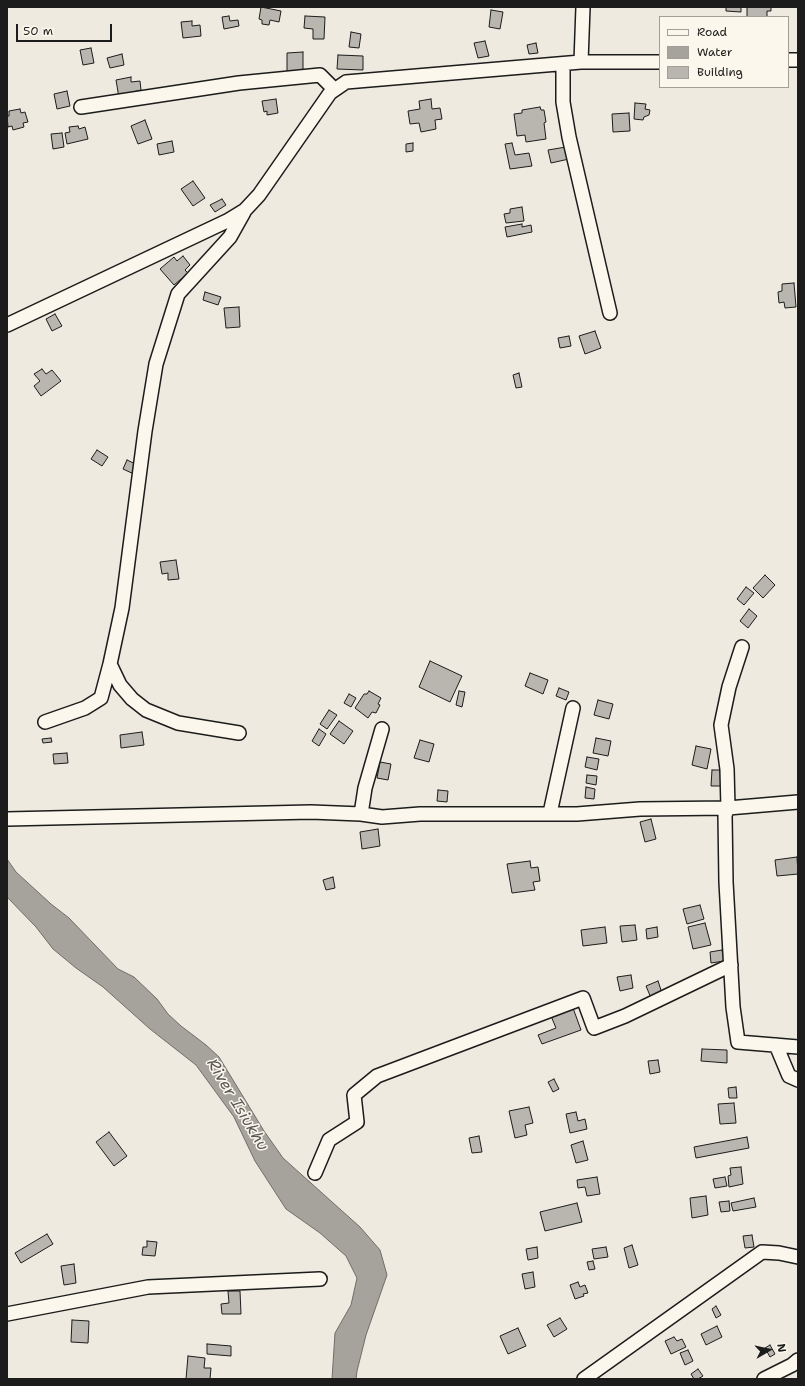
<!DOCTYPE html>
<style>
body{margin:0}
#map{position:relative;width:805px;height:1386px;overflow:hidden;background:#eeeadf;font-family:"Shantell Sans",sans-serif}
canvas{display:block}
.frame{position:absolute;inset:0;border:8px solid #1c1c1c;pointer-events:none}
.legend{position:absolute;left:659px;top:16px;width:130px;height:72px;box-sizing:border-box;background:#fbf7ec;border:1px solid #a29f99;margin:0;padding:5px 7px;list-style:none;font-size:12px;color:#1c1c1c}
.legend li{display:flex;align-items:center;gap:8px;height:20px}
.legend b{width:20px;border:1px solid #a29f99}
.north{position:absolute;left:749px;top:1330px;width:40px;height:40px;-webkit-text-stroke:3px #fbf7ec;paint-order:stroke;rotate:81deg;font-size:11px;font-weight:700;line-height:16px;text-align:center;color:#1c1c1c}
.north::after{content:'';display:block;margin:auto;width:14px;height:18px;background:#1c1c1c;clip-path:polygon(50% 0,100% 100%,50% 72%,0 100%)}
.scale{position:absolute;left:16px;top:24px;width:96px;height:18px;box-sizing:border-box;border:2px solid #1c1c1c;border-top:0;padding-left:5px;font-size:12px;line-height:14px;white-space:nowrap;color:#1c1c1c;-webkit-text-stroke:3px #fbf7ec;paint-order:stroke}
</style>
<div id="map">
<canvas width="805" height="1386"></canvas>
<div class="frame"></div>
<ul class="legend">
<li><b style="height:5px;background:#fbf7ec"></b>Road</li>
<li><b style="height:11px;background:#a6a39d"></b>Water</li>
<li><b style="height:11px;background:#b9b6af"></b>Building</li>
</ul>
<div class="north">N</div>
<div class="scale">50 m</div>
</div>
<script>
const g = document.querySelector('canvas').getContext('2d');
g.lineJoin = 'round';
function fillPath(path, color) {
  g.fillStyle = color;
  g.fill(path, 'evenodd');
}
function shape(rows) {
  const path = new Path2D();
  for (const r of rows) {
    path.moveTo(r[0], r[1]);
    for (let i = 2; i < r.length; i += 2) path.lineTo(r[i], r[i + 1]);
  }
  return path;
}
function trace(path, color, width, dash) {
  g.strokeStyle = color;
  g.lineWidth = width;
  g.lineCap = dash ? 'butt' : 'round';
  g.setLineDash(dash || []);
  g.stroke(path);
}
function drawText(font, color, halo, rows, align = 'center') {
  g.font = font + ' "Shantell Sans",sans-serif';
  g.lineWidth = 3;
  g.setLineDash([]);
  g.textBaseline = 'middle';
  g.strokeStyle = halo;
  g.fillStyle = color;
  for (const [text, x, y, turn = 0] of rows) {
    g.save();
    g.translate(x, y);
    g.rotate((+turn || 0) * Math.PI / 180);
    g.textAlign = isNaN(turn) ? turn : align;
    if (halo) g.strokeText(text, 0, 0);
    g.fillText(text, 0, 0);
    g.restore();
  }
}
const water = shape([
 [7,859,16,872,51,904,69,918,118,969,134,977,157,999,168,1014,181,1026,206,1045,219,1057,264,1131,283,1158,360,1227,380,1250,387,1275,366,1335,357,1371,356,1379,332,1379,335,1333,351,1305,357,1278,346,1256,320,1233,286,1209,255,1161,234,1117,196,1065,150,1029,103,987,76,968,53,949,36,927,7,897,7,859]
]);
const building = shape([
 [261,7,281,11,279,22,270,20,269,25,262,24,262,20,259,19,261,7],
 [726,7,741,7,741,12,726,11,726,7],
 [747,7,771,7,771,11,767,11,767,17,747,17,747,7],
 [491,10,503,12,500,29,489,27,491,10],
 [229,16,230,21,238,20,239,26,224,29,222,17,229,16],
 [305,16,325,17,324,39,313,39,313,29,304,28,305,16],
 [192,21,192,26,200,25,201,36,183,38,181,22,192,21],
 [351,32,361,34,359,48,349,47,351,32],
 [485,41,489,56,478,58,474,43,485,41],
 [536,43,538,53,529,54,527,45,536,43],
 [91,48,94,63,83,65,80,50,91,48],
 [303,52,303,72,287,72,287,53,303,52],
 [122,54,124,65,110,68,107,58,122,54],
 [338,55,363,56,363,70,337,69,338,55],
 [131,77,131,82,140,81,141,90,133,92,133,96,119,98,116,80,131,77],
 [67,91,70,106,57,109,54,94,67,91],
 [276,99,278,113,267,115,267,111,264,112,262,101,276,99],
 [431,99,432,109,440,108,442,119,435,120,436,129,421,132,419,123,410,124,408,111,420,109,419,101,431,99],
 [635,103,646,104,645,109,650,110,649,115,644,117,643,120,634,119,635,103],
 [540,107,541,110,544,110,546,122,544,123,546,139,526,142,525,135,517,136,514,114,522,113,522,110,540,107],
 [20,109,21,113,25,112,28,122,23,123,24,127,13,130,12,126,8,127,7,116,9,116,9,111,20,109],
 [629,113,630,131,613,132,612,114,629,113],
 [145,120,152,139,138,144,131,126,145,120],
 [78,126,79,129,85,127,88,139,67,144,65,133,70,132,69,127,78,126],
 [62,133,64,147,53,149,51,134,62,133],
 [172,141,174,152,159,155,157,144,172,141],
 [413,143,413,151,406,152,406,144,413,143],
 [512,143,515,155,529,153,532,166,510,169,505,144,512,143],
 [566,147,569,159,551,163,548,150,566,147],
 [193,181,205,198,193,206,181,189,193,181],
 [222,199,226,205,215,212,210,205,222,199],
 [522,207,524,221,506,223,504,214,510,213,510,209,522,207],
 [522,224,522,227,531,225,532,232,507,237,505,227,522,224],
 [183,256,190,265,185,270,188,273,174,285,160,269,174,257,177,261,183,256],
 [794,283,796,307,785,308,784,302,779,303,778,292,782,291,782,284,794,283],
 [205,292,221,297,218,305,203,300,205,292],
 [239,307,240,327,226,328,224,308,239,307],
 [55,314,62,326,52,331,46,319,55,314],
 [595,331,601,348,585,354,579,336,595,331],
 [569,336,571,346,560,348,558,338,569,336],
 [42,369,46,374,52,370,61,381,41,396,34,386,40,381,34,374,42,369],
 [519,373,522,387,516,388,513,375,519,373],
 [97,450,108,457,102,466,91,459,97,450],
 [127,460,140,466,136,475,123,469,127,460],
 [176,560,179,579,168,580,168,573,162,574,160,562,176,560],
 [765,575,775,585,763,598,753,588,765,575],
 [746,587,754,593,744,605,737,599,746,587],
 [749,609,757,616,748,628,740,621,749,609],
 [430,661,462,676,450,702,419,687,430,661],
 [530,673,548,680,543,694,525,686,530,673],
 [559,688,569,692,566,700,556,696,559,688],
 [369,691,381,698,378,704,380,705,376,713,372,712,368,718,355,708,364,694,367,694,369,691],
 [459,691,465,692,462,707,456,705,459,691],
 [349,694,356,698,351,707,344,703,349,694],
 [598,700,613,704,609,719,594,715,598,700],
 [329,710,337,715,327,729,320,724,329,710],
 [339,721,353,731,344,744,330,734,339,721],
 [319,729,326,734,319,746,312,741,319,729],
 [142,732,144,745,121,748,120,735,142,732],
 [51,738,52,742,43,743,42,739,51,738],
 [596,738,611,741,608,756,593,753,596,738],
 [420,740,434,744,429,762,414,758,420,740],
 [696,746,711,749,707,769,692,765,696,746],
 [67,753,68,763,54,764,53,754,67,753],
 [587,757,599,759,597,770,585,767,587,757],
 [380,762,391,764,388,780,377,778,380,762],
 [712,770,722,770,722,786,711,786,712,770],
 [587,775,597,776,596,785,586,783,587,775],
 [586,787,595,789,594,799,585,798,586,787],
 [438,790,448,791,447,802,437,801,438,790],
 [651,819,656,839,645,842,640,822,651,819],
 [378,829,380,846,362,849,360,832,378,829],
 [797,857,798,874,777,876,775,860,797,857],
 [530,861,531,868,538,867,540,881,533,882,535,890,512,893,507,864,530,861],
 [333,877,335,888,326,890,323,880,333,877],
 [700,905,704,919,687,924,683,909,700,905],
 [705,923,711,945,693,949,688,927,705,923],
 [635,925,637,940,622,942,620,926,635,925],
 [605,927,607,943,583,946,581,930,605,927],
 [657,927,658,937,647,939,646,929,657,927],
 [722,950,724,961,711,963,710,952,722,950],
 [631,975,633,988,620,991,617,977,631,975],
 [658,981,662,993,651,998,646,986,658,981],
 [573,1008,581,1030,542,1044,538,1035,556,1028,551,1016,573,1008],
 [702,1049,727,1050,727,1063,701,1061,702,1049],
 [658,1060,660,1072,650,1074,648,1061,658,1060],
 [554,1079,559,1089,553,1092,548,1082,554,1079],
 [736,1087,737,1098,729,1098,728,1088,736,1087],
 [734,1103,736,1123,720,1124,718,1104,734,1103],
 [529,1107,533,1123,525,1125,527,1135,515,1138,509,1111,529,1107],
 [576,1112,578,1121,585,1119,587,1129,570,1133,566,1114,576,1112],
 [109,1132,127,1156,114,1166,96,1142,109,1132],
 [479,1136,482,1152,472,1153,469,1138,479,1136],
 [747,1137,749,1148,696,1158,694,1147,747,1137],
 [583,1141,588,1160,576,1163,571,1145,583,1141],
 [741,1167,743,1184,729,1187,728,1176,731,1175,730,1168,741,1167],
 [597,1177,600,1194,587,1196,585,1187,578,1188,577,1180,597,1177],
 [725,1177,727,1186,715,1188,713,1179,725,1177],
 [706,1196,708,1215,692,1218,690,1198,706,1196],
 [754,1198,756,1207,733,1211,731,1203,754,1198],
 [729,1201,730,1211,721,1212,719,1202,729,1201],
 [577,1203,582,1222,545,1231,540,1212,577,1203],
 [47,1234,53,1244,21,1263,15,1253,47,1234],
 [752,1235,754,1247,745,1248,743,1236,752,1235],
 [147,1241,157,1242,155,1256,142,1255,143,1247,147,1247,147,1241],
 [632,1245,638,1265,629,1268,624,1248,632,1245],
 [537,1247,538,1258,528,1260,526,1249,537,1247],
 [606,1247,608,1257,594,1259,592,1249,606,1247],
 [593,1261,595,1269,589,1270,587,1262,593,1261],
 [74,1264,76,1283,64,1285,61,1266,74,1264],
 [533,1272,535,1287,525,1289,522,1274,533,1272],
 [578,1282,580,1287,585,1285,588,1293,583,1294,584,1296,575,1299,570,1285,578,1282],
 [228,1291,240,1291,241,1314,222,1314,221,1304,229,1303,228,1291],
 [716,1306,721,1315,716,1318,712,1309,716,1306],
 [560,1318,567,1329,554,1337,547,1325,560,1318],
 [72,1320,89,1321,88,1343,71,1342,72,1320],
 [717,1326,722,1337,706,1345,701,1334,717,1326],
 [518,1328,526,1346,508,1354,500,1336,518,1328],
 [674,1337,677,1341,682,1339,686,1347,671,1354,665,1341,674,1337],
 [207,1344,231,1346,231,1356,207,1354,207,1344],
 [770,1345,775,1354,770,1357,765,1348,770,1345],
 [688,1350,693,1361,685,1365,680,1353,688,1350],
 [188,1356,205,1358,204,1368,211,1368,210,1379,186,1379,188,1356],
 [698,1369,703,1376,698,1379,694,1379,691,1374,698,1369]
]);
const street = shape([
 [788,60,798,60],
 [581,62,583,7],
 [563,64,563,102,569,137,610,313],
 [81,107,239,83,320,75,334,89],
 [7,325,227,221,245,210,259,195,330,93,346,82,581,62,660,62],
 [45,722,85,708,101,698,110,664],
 [382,729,365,788,361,814,382,817,420,814,577,814,640,809,728,808,727,769,721,725,729,687,742,647],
 [239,733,178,723,146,710,132,699,120,685,110,664,122,608,145,431,156,364,178,294,230,237,244,212],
 [798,802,728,808,725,815,726,882,733,1007,738,1042,798,1047],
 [550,813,573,708],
 [7,819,311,812,361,814],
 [776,1045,789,1076,798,1080],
 [315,1173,329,1140,357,1122,354,1095,377,1076,583,998,594,1028,625,1016,731,965],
 [7,1314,148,1287,320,1279],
 [584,1379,762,1252,779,1253,798,1257],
 [764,1379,792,1365,798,1360]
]);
const waterNames = [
 ["River Isiukhu",237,1105,59]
];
fillPath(water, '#a6a39d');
trace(water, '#6f6d69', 1);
fillPath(building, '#b9b6af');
trace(building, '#1c1c1c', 1);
trace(street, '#1c1c1c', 16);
trace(street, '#fbf7ec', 13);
drawText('italic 16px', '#5a5956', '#fbf7ec', waterNames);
</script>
